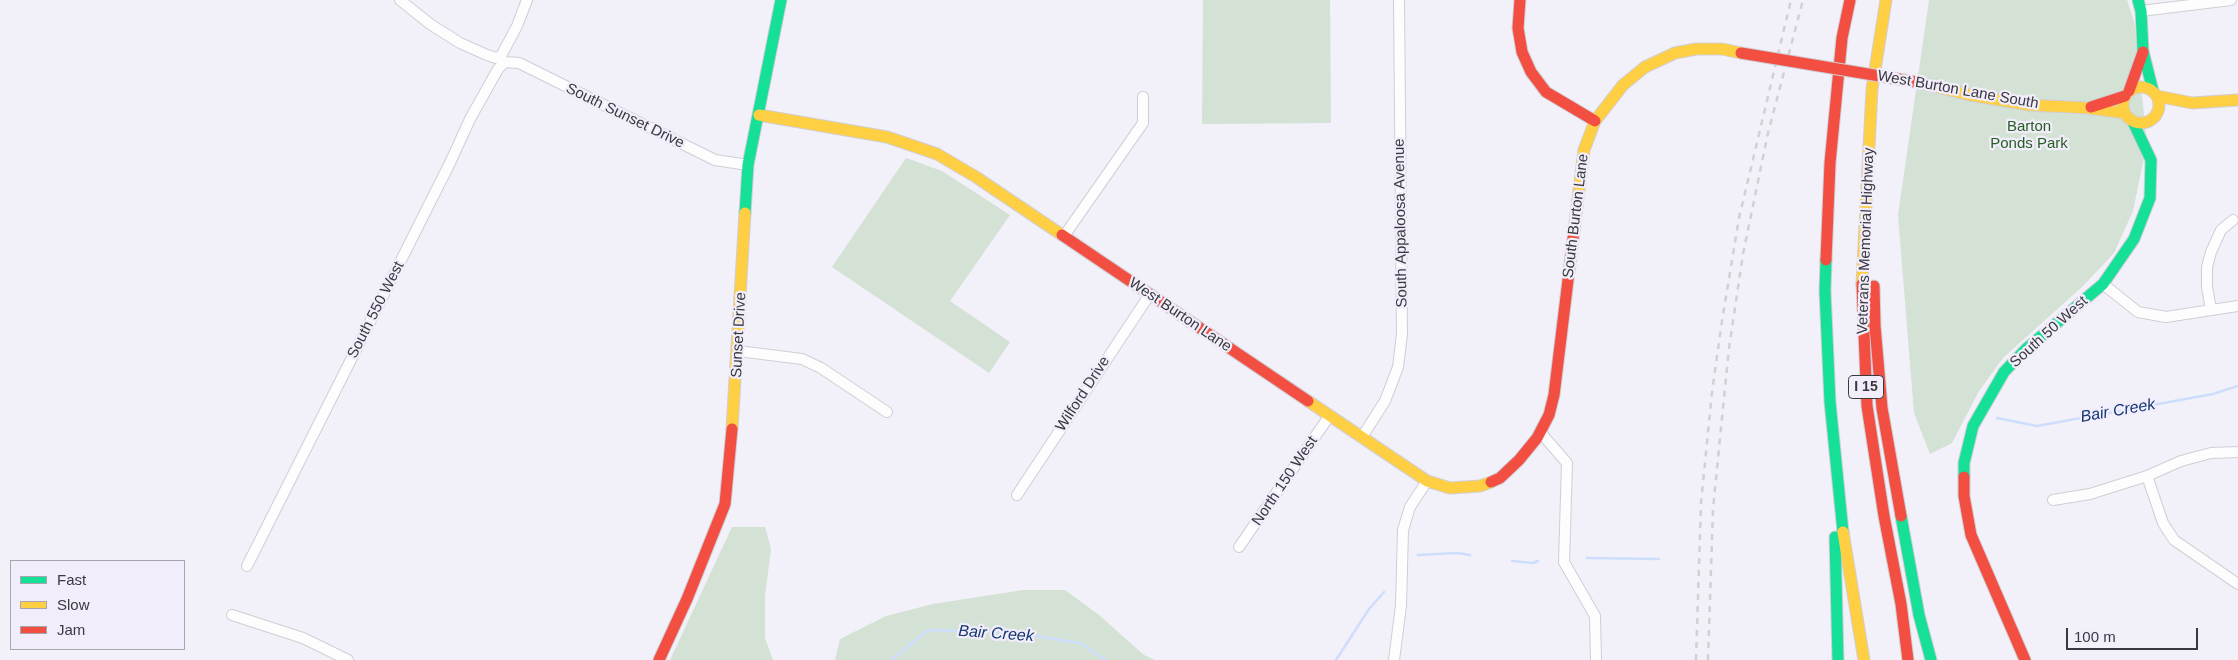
<!DOCTYPE html>
<style>
body{margin:0}
#map{position:relative;width:2238px;height:660px;overflow:hidden;background:#f2f0f8;font-family:Helvetica,sans-serif}
canvas{display:block}
.legend{position:absolute;left:10px;top:560px;width:175px;height:90px;box-sizing:border-box;background:#f1edfb;border:1px solid #a8a5af;margin:0;padding:6px 9px;list-style:none;font-size:15px;color:#3a393e}
.legend li{display:flex;align-items:center;gap:10px;height:25px}
.legend b{width:25px;border:1px solid #a8a5af}
.scale{position:absolute;left:2066px;top:628px;width:132px;height:22px;box-sizing:border-box;border:2px solid #3a393e;border-top:0;padding-left:6px;font-size:15px;line-height:18px;white-space:nowrap;color:#3a393e;-webkit-text-stroke:4px #f1edfb;paint-order:stroke}
</style>
<div id="map">
<canvas width="2238" height="660"></canvas>
<ul class="legend">
<li><b style="height:6px;background:#16e098"></b>Fast</li>
<li><b style="height:6px;background:#ffcf43"></b>Slow</li>
<li><b style="height:6px;background:#f24e42"></b>Jam</li>
</ul>
<div class="scale">100 m</div>
</div>
<script>
const g = document.querySelector('canvas').getContext('2d');
g.lineJoin = 'round';
function fillPath(path, color) {
  g.fillStyle = color;
  g.fill(path, 'evenodd');
}
function shape(rows) {
  const path = new Path2D();
  for (const r of rows) {
    if (r.length === 3) {
      path.moveTo(r[0] + r[2], r[1]);
      path.arc(r[0], r[1], r[2], 0, 2 * Math.PI);
      continue;
    }
    path.moveTo(r[0], r[1]);
    for (let i = 2; i < r.length; i += 2) path.lineTo(r[i], r[i + 1]);
  }
  return path;
}
function trace(path, color, width, dash) {
  g.strokeStyle = color;
  g.lineWidth = width;
  g.lineCap = dash ? 'butt' : 'round';
  g.setLineDash(dash || []);
  g.stroke(path);
}
function drawText(font, color, halo, rows, align = 'center') {
  g.font = font + ' Helvetica,sans-serif';
  g.lineWidth = 4.5;
  g.setLineDash([]);
  g.textBaseline = 'middle';
  g.strokeStyle = halo;
  g.fillStyle = color;
  for (const [text, x, y, turn = 0] of rows) {
    g.save();
    g.translate(x, y);
    g.rotate((+turn || 0) * Math.PI / 180);
    g.textAlign = isNaN(turn) ? turn : align;
    if (halo) g.strokeText(text, 0, 0);
    g.fillText(text, 0, 0);
    g.restore();
  }
}
const green = shape([
 [1203,0,1330,0,1331,123,1202,124],
 [1929,0,2127,0,2134,21,2147,143,2133,211,2114,253,2083,286,2003,358,1979,391,1952,443,1930,454,1914,413,1898,215],
 [906,158,942,171,1010,215,950,301,1010,342,989,373,832,267],
 [732,527,765,527,771,549,765,596,765,638,773,660,670,660],
 [1023,590,1065,590,1099,615,1144,655,1155,660,835,660,840,639,886,616,933,604]
]);
const stream = shape([
 [1997,418,2037,426,2213,394,2238,386],
 [1418,555,1457,553,1470,555],
 [1587,558,1659,559],
 [1512,561,1533,563,1538,561],
 [891,660,928,630,1011,632,1080,643,1106,660],
 [1336,660,1369,609,1384,592]
]);
const street = shape([
 [400,0,430,24,460,43,487,55,496,58,501,56],
 [2141,11,2231,0],
 [501,56,517,26,527,0],
 [505,62,519,63,715,160,748,165],
 [1064,236,1143,123,1143,97],
 [2103,284,2138,312,2166,317,2238,306],
 [2211,310,2207,287,2207,267,2211,252,2221,230,2233,220],
 [738,351,802,359,821,368,887,412],
 [1540,432,1567,463,1564,562,1595,616,1596,660],
 [1362,437,1385,401,1398,367,1402,334,1399,0],
 [2147,476,2163,523,2174,540,2238,584],
 [1017,495,1150,294],
 [2053,500,2090,494,2147,476,2181,461,2211,453,2238,452],
 [1239,547,1330,415],
 [247,566,450,163,470,119,498,69,505,62],
 [232,615,303,638,348,660],
 [1394,660,1401,606,1403,530,1410,507,1427,481]
]);
const fast = shape([
 [2138,0,2141,11,2143,51,2153,91],
 [745,213,748,165,781,0],
 [1826,260,1825,291,1830,402,1843,532],
 [1964,477,1964,463,1973,426,2004,372,2026,349,2103,284,2134,239,2150,198,2151,160,2133,122],
 [1901,516,1919,615,1931,660],
 [1835,537,1838,660]
]);
const slow = shape([
 [1916,82,1970,95,2029,105,2088,108,2125,113],
 [2141,105,18],
 [2157,96,2192,103,2238,100],
 [759,115,887,137,937,154,976,177,1062,235],
 [1574,231,1584,150,1595,121,1623,85,1645,67,1675,53,1696,49,1722,49,1741,53],
 [1862,284,1872,89,1886,0],
 [1308,401,1427,481,1450,488,1480,486,1491,482],
 [732,429,745,213],
 [1843,532,1864,660]
]);
const jam = shape([
 [1520,0,1518,28,1522,52,1531,72,1546,92,1595,121],
 [2129,91,2143,52],
 [2091,107,2125,96],
 [1062,235,1308,401],
 [1826,260,1830,163,1842,38,1850,0],
 [1862,284,1867,406,1884,516,1901,604,1908,660],
 [1874,286,1875,326,1882,408,1901,516],
 [1964,477,1964,496,1971,535,2025,660],
 [1491,482,1500,478,1519,460,1537,438,1549,415,1554,395,1574,231],
 [659,660,687,599,725,504,732,429]
]);
const rail = shape([
 [1696,660,1701,503,1712,392,1722,321,1739,218,1791,0],
 [1708,660,1713,509,1729,348,1743,254,1768,133,1803,0]
]);
const jamBridge = shape([
 [1741,53,1916,82]
]);
const shields = [
 [1866,387,35]
];
const shieldNames = [
 ["I 15",1866,387]
];
const streetNames = [
 ["West Burton Lane South",1958,90,10],
 ["South Sunset Drive",625,116,26],
 ["South Burton Lane",1576,216,-83],
 ["South Appaloosa Avenue",1401,223,-91],
 ["Veterans Memorial Highway",1866,241,-88],
 ["South 550 West",376,310,-63],
 ["West Burton Lane",1180,315,34],
 ["South 50 West",2049,332,-42],
 ["Sunset Drive",739,335,-87],
 ["Wilford Drive",1083,394,-57],
 ["North 150 West",1285,481,-56]
];
const parkNames = [
 ["Barton",2029,127],
 ["Ponds Park",2029,144]
];
const waterNames = [
 ["Bair Creek",2118,411,-10],
 ["Bair Creek",996,634,4]
];
fillPath(green, '#d4e1d5');
trace(stream, '#cddefd', 2.5);
trace(street, '#d0ced5', 12);
trace(fast, '#d0ced5', 13);
trace(slow, '#d0ced5', 13);
trace(jam, '#d0ced5', 13);
trace(street, '#fdfdfe', 10);
trace(fast, '#16e098', 11);
trace(slow, '#ffcf43', 11);
trace(jam, '#f24e42', 11);
trace(rail, '#d1d0d3', 2.5, [6, 6]);
trace(jamBridge, '#d0ced5', 13, []);
trace(jamBridge, '#f24e42', 11);
for (const [x, y, w] of shields) {
  const box = new Path2D();
  box.roundRect(x - w / 2, y - 11.5, w, 23, 4);
  g.fillStyle = '#f1edfb';
  g.fill(box);
  trace(box, '#3a393e', 1);
}
drawText('bold 14px', '#3a393e', null, shieldNames);
drawText('15px', '#3a393e', '#f1edfb', streetNames);
drawText('15px', '#265e22', '#f1edfb', parkNames);
drawText('italic 16px', '#143671', '#f1edfb', waterNames);
</script>
